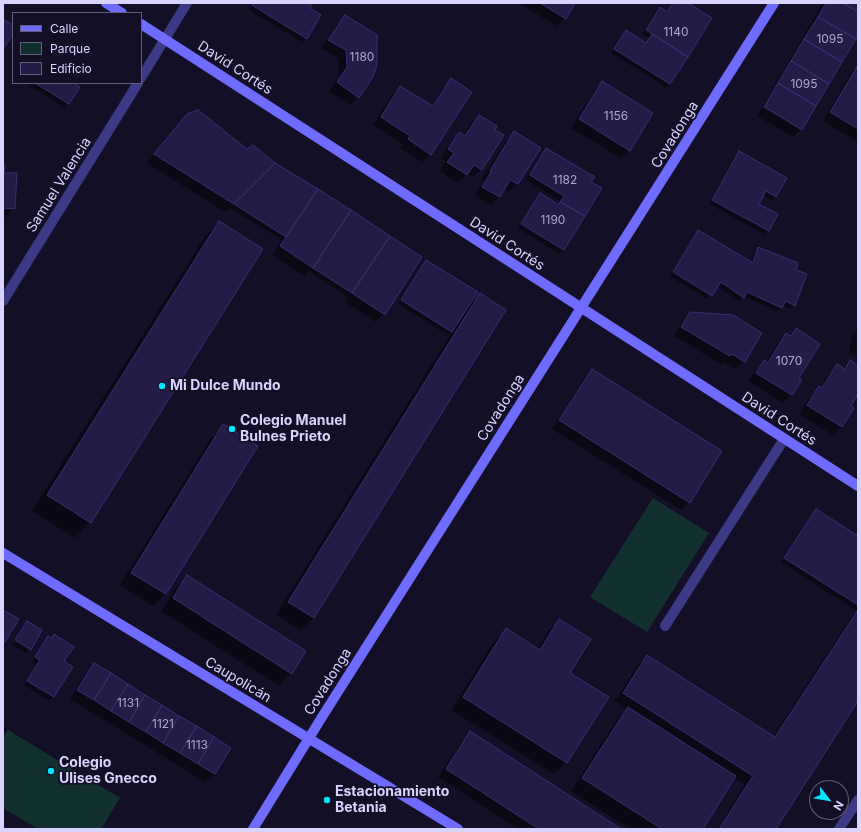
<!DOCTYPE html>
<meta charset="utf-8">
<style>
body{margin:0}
#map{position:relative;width:861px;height:832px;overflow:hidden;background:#130f26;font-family:Inter,sans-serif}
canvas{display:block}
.frame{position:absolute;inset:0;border:4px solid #d9d4ff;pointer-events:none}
.legend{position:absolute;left:12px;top:12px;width:130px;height:72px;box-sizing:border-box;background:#130f26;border:1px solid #625e7d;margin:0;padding:5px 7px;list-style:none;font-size:12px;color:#d9d4ff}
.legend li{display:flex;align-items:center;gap:8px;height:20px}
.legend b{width:20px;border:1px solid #625e7d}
.north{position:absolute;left:809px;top:780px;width:40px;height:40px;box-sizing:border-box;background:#130f26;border:1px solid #625e7d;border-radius:50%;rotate:121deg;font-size:11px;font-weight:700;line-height:16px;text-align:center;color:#d9d4ff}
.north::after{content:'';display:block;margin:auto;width:14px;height:18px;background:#00e5ff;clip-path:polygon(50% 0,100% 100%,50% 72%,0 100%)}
</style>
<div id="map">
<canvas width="861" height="832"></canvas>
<div class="frame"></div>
<ul class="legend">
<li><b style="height:5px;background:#6f6bff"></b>Calle</li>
<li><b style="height:11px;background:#12302f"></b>Parque</li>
<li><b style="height:11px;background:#241b47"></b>Edificio</li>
</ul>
<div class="north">N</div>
</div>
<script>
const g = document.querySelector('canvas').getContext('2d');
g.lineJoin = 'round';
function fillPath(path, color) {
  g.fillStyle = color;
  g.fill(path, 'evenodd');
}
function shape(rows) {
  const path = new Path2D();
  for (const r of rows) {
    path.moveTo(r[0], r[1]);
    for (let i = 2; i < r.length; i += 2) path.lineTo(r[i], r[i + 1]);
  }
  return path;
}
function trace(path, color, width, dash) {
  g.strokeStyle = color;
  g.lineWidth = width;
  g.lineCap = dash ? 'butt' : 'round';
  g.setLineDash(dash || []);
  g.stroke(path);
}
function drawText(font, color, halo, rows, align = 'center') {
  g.font = font + ' Inter,sans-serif';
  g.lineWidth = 3.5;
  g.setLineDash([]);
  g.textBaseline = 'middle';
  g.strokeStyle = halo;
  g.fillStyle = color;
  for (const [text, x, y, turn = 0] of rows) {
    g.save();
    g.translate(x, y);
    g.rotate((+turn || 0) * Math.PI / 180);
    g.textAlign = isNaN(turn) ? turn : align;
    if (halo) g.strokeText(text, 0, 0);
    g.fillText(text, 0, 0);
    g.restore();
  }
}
const green = shape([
 [653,498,709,533,647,632,590,597],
 [8,730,120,798,101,829,38,829,3,808,3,738]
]);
const shadow = shape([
 [253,3,312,3,309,8,306,38,302,42,249,10],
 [518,3,574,3,565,18,557,26],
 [672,3,687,3,711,18,670,84,666,87,611,53,626,31,646,43,649,38,642,34,656,12,660,8,666,12],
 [823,3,858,3,858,34,801,129,793,137,757,116],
 [345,17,358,97,350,105,329,91,339,76,338,58,321,48,337,25],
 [858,66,858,142,823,121,851,72],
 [451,80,431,154,422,162,400,148,402,144,373,125,392,95,400,87,431,106,443,88],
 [602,82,629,150,621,158,571,128,594,91],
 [29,83,72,83,68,103,64,107,28,85],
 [479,116,481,169,473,177,467,174,458,183,440,171,446,161,441,158,451,142,459,133,463,136,470,124],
 [179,124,384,314,376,322,345,302,348,297,309,271,304,276,272,255,282,240,230,208,225,212,147,163],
 [514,132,539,148,517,184,509,192,504,189,499,197,491,205,475,195,484,181,482,179,506,141],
 [546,149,590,183,600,189,563,250,559,254,518,228,536,199,540,195,558,205,560,201,526,180,543,153],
 [739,152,776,196,772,200,763,195,758,204,768,230,764,234,709,204,735,156],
 [3,165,3,174,14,208,6,217,3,217],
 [219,222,90,522,75,538,32,511,204,238],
 [698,231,751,263,755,252,759,248,794,271,794,305,790,309,782,305,777,311,743,296,739,301,717,286,707,299,670,276,694,235],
 [426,261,468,307,480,295,505,311,314,618,301,630,276,615,452,332,448,335,398,304,423,265],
 [690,313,744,361,735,369,723,362,721,364,674,336,682,322],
 [796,329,797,378,800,380,791,395,783,403,748,381,756,370,764,361,766,363,778,343,786,335,789,337],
 [858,331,858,356,849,354,851,338],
 [850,361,858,366,858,392,849,406,842,427,833,435,799,414,811,396,819,388,820,388,829,374,837,366,843,369],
 [592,370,689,502,681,510,552,429,584,379],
 [224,426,165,594,153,606,120,585,211,438],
 [816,510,858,537,858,699,774,829,717,829,745,785,734,778,701,829,630,829,571,791,616,721,627,709,615,701,639,664,647,656,773,737,852,616,857,611,781,562,812,514],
 [187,577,291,673,279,686,161,611,175,589],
 [559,620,569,673,566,762,554,774,451,710,494,642,506,630,537,649,547,633],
 [27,622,41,631,30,649,26,653,12,645,23,626],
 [54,635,63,662,72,667,53,697,49,701,24,685,37,665,32,661,44,641,48,637,51,639],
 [94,664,230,748,214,774,205,782,70,699,86,673],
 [3,726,7,729,3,734],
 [470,733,619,829,518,829,438,777,462,741]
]);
const building = shape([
 [253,3,313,3,310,8,321,15,307,39,252,5,253,3],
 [540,3,575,3,566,19,540,3],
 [673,3,688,3,712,18,688,57,646,30,660,7,667,12,673,3],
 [826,3,843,3,858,12,858,35,856,39,818,17,826,3],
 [843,3,858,3,858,12,843,3],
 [345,15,377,35,377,65,373,77,359,98,337,82,347,67,346,50,328,40,345,15],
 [818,17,856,39,842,62,804,39,818,17],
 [3,19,13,25,13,34,3,49,3,19],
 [626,30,646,43,652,34,688,57,670,84,614,49,626,30],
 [804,39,842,62,829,84,791,61,804,39],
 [791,61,829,84,816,106,778,83,791,61],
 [858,65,858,129,830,112,858,65],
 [451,78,472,92,431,155,408,139,410,136,381,117,400,86,433,106,451,78],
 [602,81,653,113,630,151,579,119,602,81],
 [35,83,74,83,80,87,69,104,35,83],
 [778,83,816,106,802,130,764,107,778,83],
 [198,110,247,149,253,145,275,163,234,204,154,154,187,114,198,110],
 [479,115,497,126,495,130,504,135,482,170,474,165,467,175,447,162,454,153,448,149,459,132,465,136,479,115],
 [514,131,541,148,518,184,510,180,500,197,482,187,491,172,490,171,514,131],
 [546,148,595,177,591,182,602,188,585,216,560,202,564,196,530,175,546,148],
 [739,151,787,178,776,197,766,191,759,204,778,214,769,231,712,200,739,151],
 [275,163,318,189,286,237,234,204,275,163],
 [3,164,5,165,4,173,17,173,15,209,4,208,3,218,3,164],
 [318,189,351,210,313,268,280,246,318,189],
 [540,193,559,205,560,202,585,216,564,250,521,224,540,193],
 [351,210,390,236,352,293,313,268,351,210],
 [219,221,263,249,91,523,47,495,219,221],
 [698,230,753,263,758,247,798,263,796,270,807,274,795,306,786,301,782,308,747,292,744,298,721,282,712,296,673,272,698,230],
 [390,236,422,257,385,315,352,293,390,236],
 [426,260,478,292,452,332,401,300,426,260],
 [480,293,506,310,314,618,288,602,480,293],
 [690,312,733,315,762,333,745,362,732,354,730,356,681,327,690,312],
 [796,328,820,344,799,378,802,380,792,395,756,373,764,360,768,363,786,333,791,336,796,328],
 [850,360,858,365,858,394,851,406,854,408,842,427,807,405,819,386,822,388,837,364,845,369,850,360],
 [592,369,722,451,690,503,559,420,592,369],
 [223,424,258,446,166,594,131,573,223,424],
 [816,509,858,536,858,605,784,558,816,509],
 [187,575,306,651,292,674,173,598,187,575],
 [3,610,19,619,5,642,3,641,3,610],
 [858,610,858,701,776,829,719,829,753,776,623,693,647,655,775,737,858,610],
 [559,619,591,639,570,673,609,697,567,763,463,697,506,628,540,650,559,619],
 [27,621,42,630,31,650,15,640,27,621],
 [54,634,74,647,64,661,73,667,54,697,27,681,40,660,35,657,48,636,52,638,54,634],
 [94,663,111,673,94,700,77,690,94,663],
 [111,673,128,684,111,711,94,700,111,673],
 [128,684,145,695,129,722,111,711,128,684],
 [145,695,162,705,146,732,129,722,145,695],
 [162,705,179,716,163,743,146,732,162,705],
 [628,707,736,776,703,829,662,829,582,778,628,707],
 [179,716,197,726,180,753,163,743,179,716],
 [197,726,214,737,198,764,180,753,197,726],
 [470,731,621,829,539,829,446,769,470,731],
 [214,737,231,748,215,774,198,764,214,737]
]);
const lane = shape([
 [665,626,784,439]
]);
const street = shape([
 [141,78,187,3],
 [3,301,138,83],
 [839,829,858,800]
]);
const secondary = shape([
 [106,3,122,13],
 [141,24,858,486],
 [3,553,458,829],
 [253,829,322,717,774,3]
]);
const markers = [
 [162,386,4,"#00e5ff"],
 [232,429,4,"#00e5ff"],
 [51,771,4,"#00e5ff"],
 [327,800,4,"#00e5ff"]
];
const numberNames = [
 ["1140",676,32],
 ["1095",830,39],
 ["1180",362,57],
 ["1095",804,84],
 ["1156",616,116],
 ["1182",565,180],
 ["1190",553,220],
 ["1070",789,361],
 ["1131",128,703],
 ["1121",163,724],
 ["1113",197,745]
];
const streetNames = [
 ["David Cortés",235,68,33],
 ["Covadonga",675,135,-58],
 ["Samuel Valencia",59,185,-58],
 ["David Cortés",507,244,33],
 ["Covadonga",501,408,-58],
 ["David Cortés",779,419,33],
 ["Caupolicán",238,680,31],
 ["Covadonga",328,682,-58]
];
const poiNames = [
 ["Mi Dulce Mundo",170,386],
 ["Colegio Manuel",240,421],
 ["Bulnes Prieto",240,437],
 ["Colegio",59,763],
 ["Ulises Gnecco",59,779],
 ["Estacionamiento",335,792],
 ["Betania",335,808]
];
fillPath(green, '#12302f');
fillPath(shadow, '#0007');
fillPath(building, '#241b47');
trace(building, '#3b2d73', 1);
trace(lane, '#3d3a85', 10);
trace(street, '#3d3a85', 10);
trace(secondary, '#6f6bff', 10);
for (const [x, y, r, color] of markers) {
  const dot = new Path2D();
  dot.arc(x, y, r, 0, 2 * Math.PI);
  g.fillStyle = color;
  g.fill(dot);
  trace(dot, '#130f26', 1.5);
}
drawText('12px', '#aca6d1', null, numberNames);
drawText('14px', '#d9d4ff', '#130f26', streetNames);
drawText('bold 14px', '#d9d4ff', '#130f26', poiNames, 'left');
</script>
